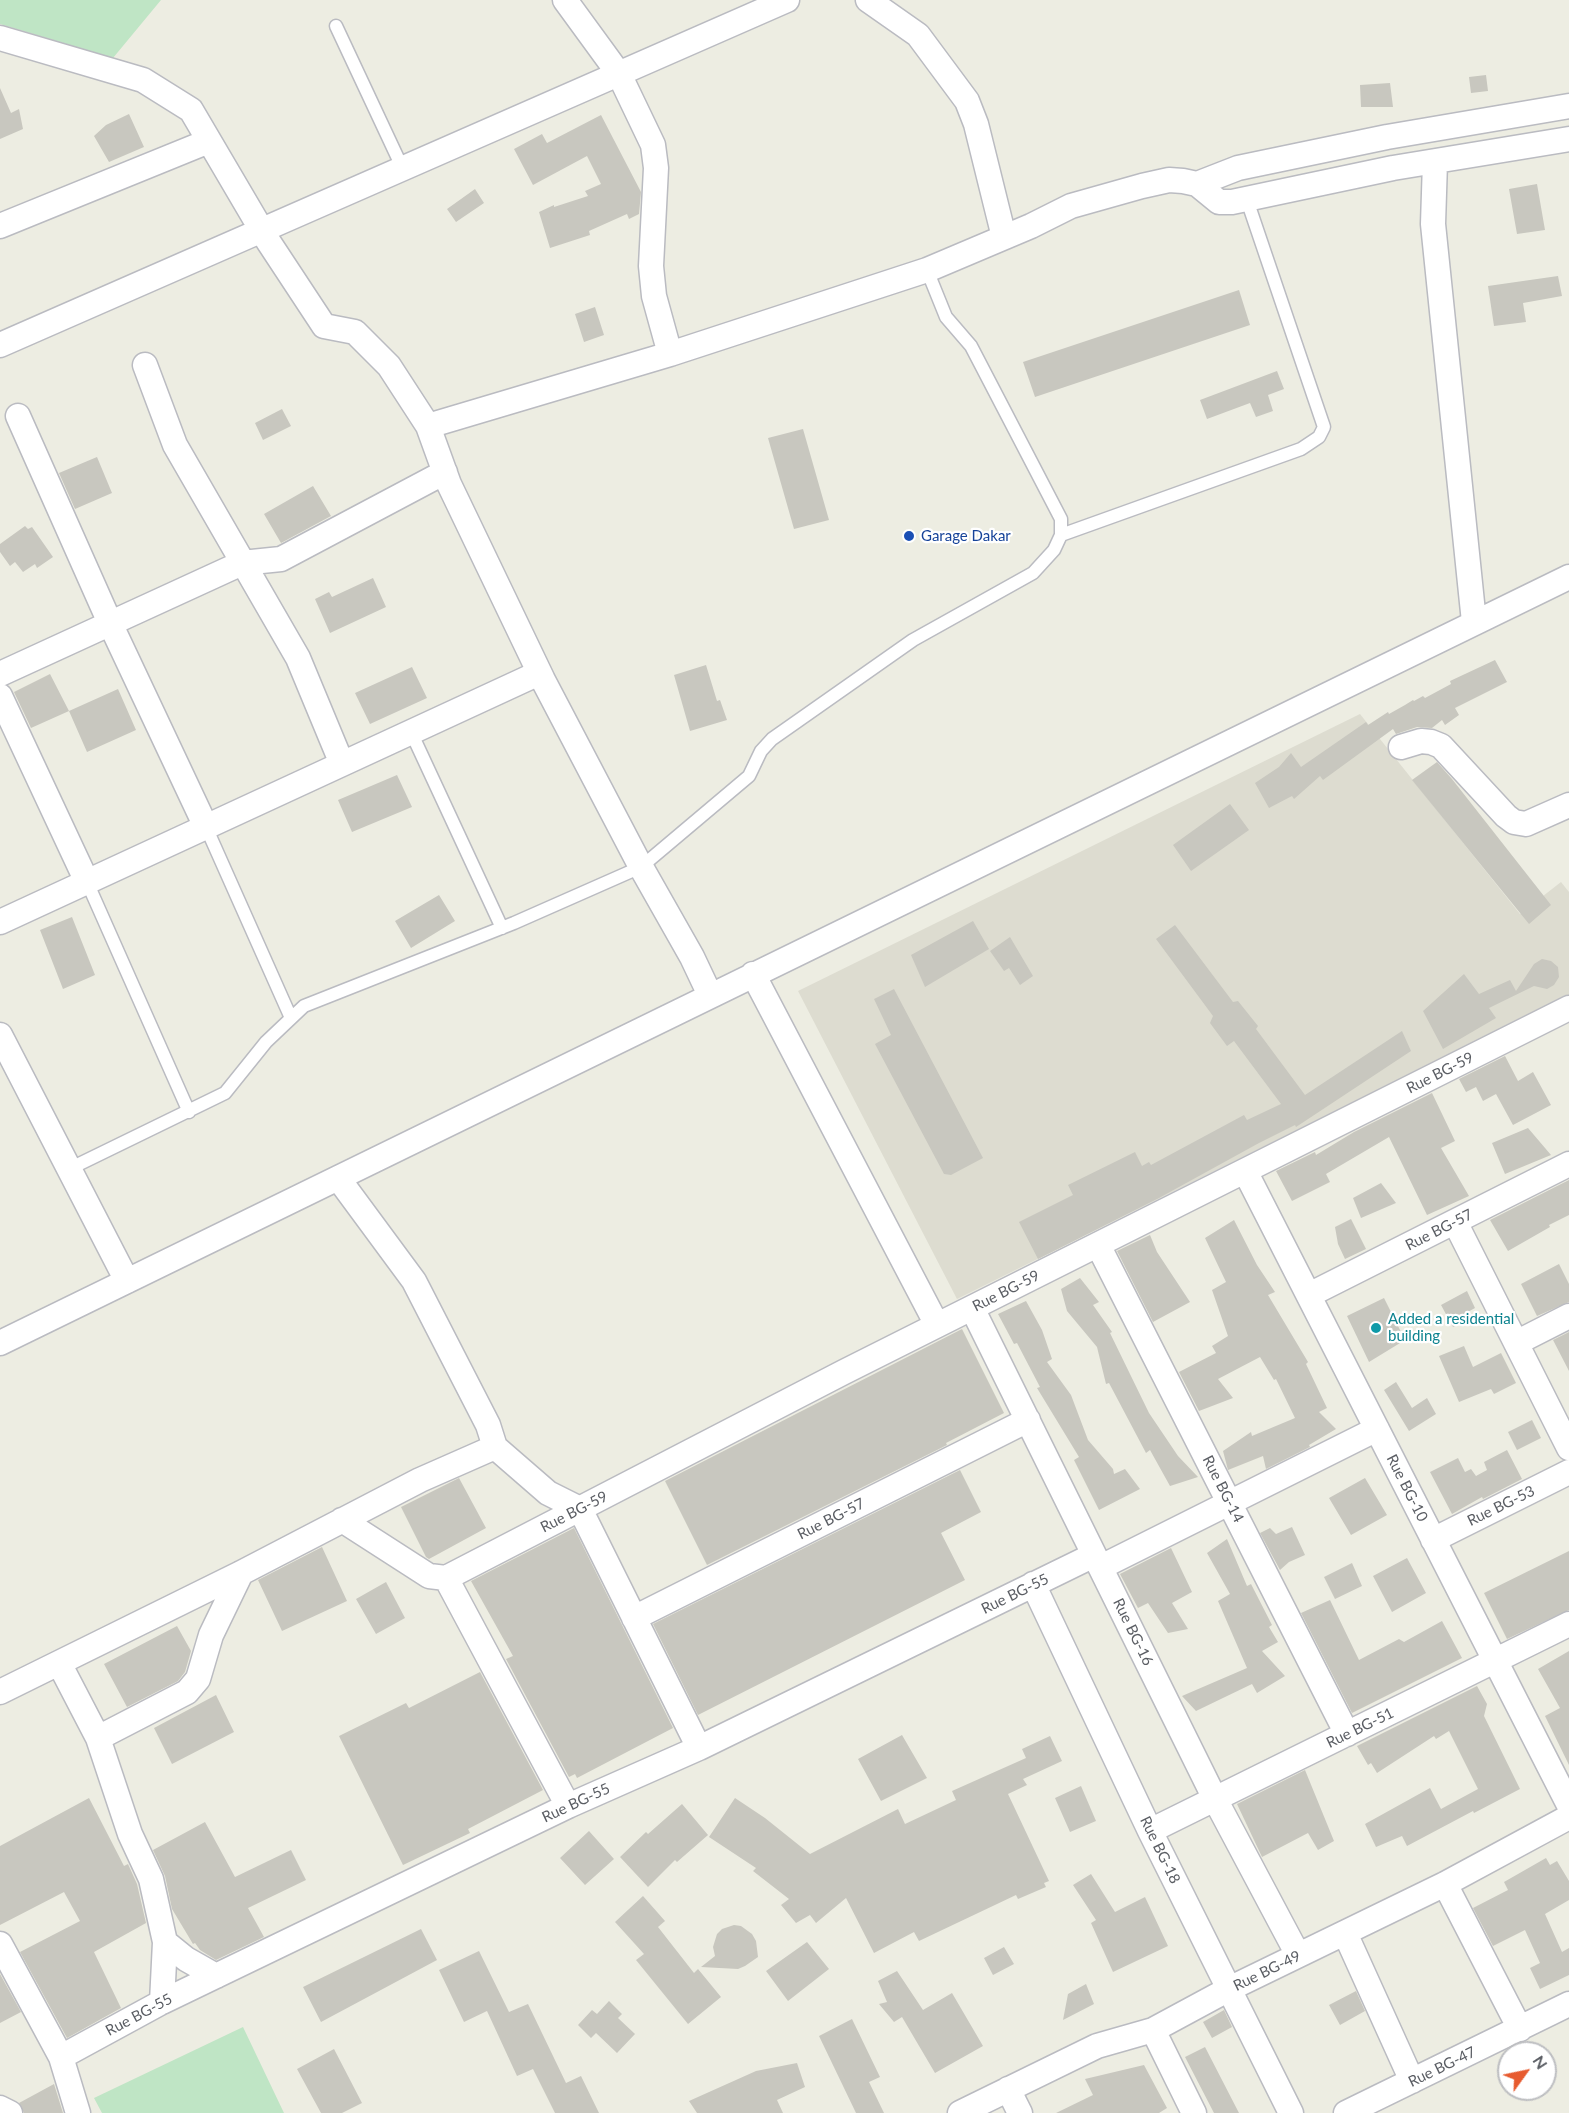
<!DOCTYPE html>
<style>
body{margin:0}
#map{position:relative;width:1569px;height:2113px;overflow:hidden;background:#edede2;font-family:Lato,sans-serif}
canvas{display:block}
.north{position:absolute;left:1497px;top:2041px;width:60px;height:60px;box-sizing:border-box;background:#fff;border:2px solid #bdbec1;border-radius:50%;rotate:57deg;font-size:16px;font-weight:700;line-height:24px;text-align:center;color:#5a5d63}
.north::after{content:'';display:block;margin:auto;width:21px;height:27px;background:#e75b2f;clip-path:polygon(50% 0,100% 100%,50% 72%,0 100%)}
</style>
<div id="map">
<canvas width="1569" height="2113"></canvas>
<div class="north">N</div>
</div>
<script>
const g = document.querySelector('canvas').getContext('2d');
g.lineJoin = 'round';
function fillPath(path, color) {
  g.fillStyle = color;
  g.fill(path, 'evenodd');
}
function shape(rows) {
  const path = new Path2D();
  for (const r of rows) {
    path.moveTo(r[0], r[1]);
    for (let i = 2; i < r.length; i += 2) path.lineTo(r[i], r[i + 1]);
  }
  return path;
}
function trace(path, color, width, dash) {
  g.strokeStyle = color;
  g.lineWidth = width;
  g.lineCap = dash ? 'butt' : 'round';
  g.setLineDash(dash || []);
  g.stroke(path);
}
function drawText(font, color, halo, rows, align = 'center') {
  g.font = font + ' Lato,sans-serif';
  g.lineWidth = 4.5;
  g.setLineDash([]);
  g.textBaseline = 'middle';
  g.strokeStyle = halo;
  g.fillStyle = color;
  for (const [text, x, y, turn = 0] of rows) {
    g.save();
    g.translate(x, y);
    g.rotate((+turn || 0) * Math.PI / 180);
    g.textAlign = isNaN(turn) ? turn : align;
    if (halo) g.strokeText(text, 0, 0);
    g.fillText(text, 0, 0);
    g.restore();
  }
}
const education = shape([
 [1360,714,1520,914,1561,882,1569,892,1569,995,957,1299,798,991]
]);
const green = shape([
 [0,0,161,0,113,58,0,24],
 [243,2027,284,2113,102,2113,94,2098]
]);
const building = shape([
 [1486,75,1488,91,1471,93,1469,77],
 [1390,83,1393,107,1361,107,1360,85],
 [0,88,11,113,19,109,23,129,0,139],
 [129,114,144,147,109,162,94,136,106,125],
 [601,115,641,192,639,214,629,219,627,214,589,231,590,235,550,248,539,212,554,205,554,207,588,196,585,191,601,184,587,156,533,185,514,149,542,134,547,143],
 [1537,184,1545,230,1517,234,1509,189],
 [475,189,484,203,456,222,447,209],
 [1558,276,1562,296,1523,303,1526,322,1494,326,1488,286],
 [1239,290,1250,325,1035,397,1023,362],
 [595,307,604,335,584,342,575,314],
 [1277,371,1284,389,1268,395,1273,411,1256,417,1250,403,1207,419,1200,400],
 [282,409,291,426,263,440,255,423],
 [803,429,829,520,794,529,768,438],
 [97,457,112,493,75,509,59,473],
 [313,486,331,516,281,543,264,514],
 [25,526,28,529,32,527,53,557,37,568,35,564,23,572,15,562,10,566,0,552,0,544],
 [373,578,386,607,330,633,315,599,329,592,332,597],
 [1495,660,1507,682,1455,708,1459,715,1445,725,1442,720,1432,728,1417,727,1396,734,1393,729,1323,780,1320,776,1294,799,1292,796,1269,808,1255,783,1279,767,1291,753,1301,767,1366,722,1368,725,1388,712,1389,714,1405,705,1413,700,1414,701,1423,696,1425,698,1451,684,1450,681],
 [706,665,717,701,720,700,727,720,690,731,674,675],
 [412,667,427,698,370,724,355,693],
 [50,674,69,711,31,728,14,692],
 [118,689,136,730,87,752,69,711],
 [1437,762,1452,779,1551,905,1529,924,1412,780],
 [397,775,412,807,352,832,338,800],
 [1230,804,1249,830,1191,871,1173,845],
 [439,895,455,921,411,948,395,921],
 [72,917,95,975,63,989,40,930],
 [973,921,989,949,925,987,911,955],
 [1175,925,1233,1002,1238,1001,1258,1026,1256,1029,1305,1095,1402,1031,1411,1051,1296,1127,1295,1125,1259,1143,1159,1198,1038,1259,1019,1222,1073,1195,1068,1185,1135,1152,1142,1166,1149,1162,1151,1165,1244,1115,1247,1120,1281,1104,1234,1041,1227,1046,1210,1023,1213,1016,1156,939],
 [1010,937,1033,976,1020,985,1009,968,1004,971,990,951],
 [1542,959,1551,961,1558,967,1559,977,1554,985,1547,989,1534,986,1489,1008,1496,1018,1443,1049,1423,1011,1464,974,1479,994,1510,980,1516,991,1534,964],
 [894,989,983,1158,951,1175,944,1174,875,1044,891,1035,874,999],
 [1505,1056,1518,1081,1533,1072,1551,1105,1513,1125,1496,1094,1483,1101,1476,1087,1466,1092,1459,1079],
 [1432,1093,1455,1141,1441,1148,1469,1196,1427,1215,1389,1137,1326,1174,1330,1182,1292,1201,1276,1171,1315,1152,1316,1155,1354,1132],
 [1528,1128,1551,1155,1505,1174,1492,1143],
 [1569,1180,1569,1215,1549,1225,1550,1227,1508,1251,1490,1220],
 [1381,1183,1396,1203,1361,1218,1353,1198],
 [1351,1219,1366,1249,1345,1259,1338,1244,1335,1227],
 [1234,1220,1257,1265,1275,1292,1268,1295,1308,1362,1306,1364,1327,1408,1319,1412,1336,1429,1309,1445,1310,1447,1266,1469,1263,1456,1228,1470,1223,1451,1251,1432,1252,1436,1295,1418,1276,1379,1274,1380,1260,1357,1218,1379,1233,1398,1199,1411,1179,1372,1216,1353,1212,1346,1228,1336,1212,1290,1226,1282,1205,1238],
 [1150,1235,1157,1252,1190,1302,1153,1322,1117,1251],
 [1559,1264,1569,1284,1569,1302,1537,1316,1521,1284],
 [1080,1278,1099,1302,1093,1305,1112,1332,1110,1333,1149,1413,1178,1456,1198,1477,1170,1486,1150,1450,1146,1453,1109,1383,1106,1384,1097,1347,1067,1311,1061,1289],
 [1467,1291,1475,1308,1464,1314,1466,1320,1453,1327,1441,1305],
 [1384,1298,1405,1340,1369,1362,1347,1316],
 [1026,1301,1042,1330,1052,1359,1047,1362,1071,1395,1088,1440,1113,1469,1114,1474,1125,1469,1140,1489,1099,1510,1074,1460,1079,1457,1037,1388,1040,1387,1017,1343,1014,1344,998,1314],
 [962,1329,1004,1413,946,1443,947,1445,707,1565,665,1481],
 [1569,1332,1569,1371,1553,1340],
 [1464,1346,1473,1367,1501,1353,1516,1383,1494,1394,1491,1389,1459,1402,1439,1356],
 [1396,1382,1412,1408,1427,1398,1436,1414,1409,1431,1384,1390],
 [1532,1420,1541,1438,1517,1450,1508,1432],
 [1507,1450,1522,1479,1483,1499,1482,1497,1452,1514,1430,1472,1458,1458,1465,1472,1471,1469,1476,1476,1487,1470,1484,1462],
 [960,1470,981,1512,941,1533,965,1580,698,1715,653,1624],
 [459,1478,486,1528,429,1559,426,1557,401,1507],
 [1365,1478,1387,1515,1351,1535,1329,1498],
 [1292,1527,1305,1555,1289,1562,1280,1570,1260,1533,1270,1528,1276,1534],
 [574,1528,673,1728,577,1778,575,1774,569,1777,506,1659,513,1656,471,1581],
 [1227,1539,1247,1586,1251,1584,1272,1625,1269,1627,1278,1642,1262,1651,1285,1676,1257,1693,1252,1684,1196,1711,1182,1696,1247,1668,1218,1601,1230,1594,1207,1553],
 [322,1547,347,1601,282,1631,258,1580],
 [1171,1548,1192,1592,1172,1603,1188,1629,1168,1633,1148,1603,1138,1608,1120,1574],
 [1569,1551,1569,1610,1507,1639,1484,1593],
 [1407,1558,1426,1593,1392,1612,1373,1576],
 [1352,1563,1362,1586,1335,1599,1324,1577],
 [386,1582,405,1618,376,1634,356,1599],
 [1330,1600,1359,1660,1399,1639,1404,1642,1442,1621,1462,1658,1352,1713,1301,1613],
 [177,1626,191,1651,185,1672,178,1681,127,1707,104,1664],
 [1569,1651,1569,1765,1545,1716,1560,1708,1538,1669],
 [480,1672,543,1790,468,1829,470,1833,403,1865,339,1736,406,1703,409,1708],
 [1477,1686,1487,1704,1484,1716,1520,1789,1474,1813,1473,1811,1407,1846,1402,1836,1376,1847,1365,1824,1430,1788,1441,1809,1478,1789,1449,1731,1436,1739,1434,1736,1377,1773,1371,1763,1368,1765,1357,1746],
 [216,1695,234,1732,172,1764,154,1728],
 [902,1735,927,1778,881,1801,858,1759],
 [1050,1736,1062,1761,1023,1779,1027,1785,1008,1794,1049,1881,1044,1883,1046,1887,1018,1899,1016,1895,919,1941,914,1932,874,1953,846,1898,816,1923,810,1915,796,1923,781,1905,789,1899,753,1871,756,1868,709,1837,735,1798,765,1818,810,1854,898,1809,905,1824,956,1800,952,1791,1026,1758,1022,1749],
 [1305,1770,1334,1841,1318,1850,1308,1833,1262,1857,1237,1804],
 [1081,1786,1096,1821,1070,1832,1055,1798],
 [89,1798,124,1866,128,1864,137,1884,146,1923,94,1952,121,2008,67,2038,20,1952,80,1921,64,1892,0,1925,0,1846],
 [682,1804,708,1835,677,1862,675,1860,648,1887,620,1857,646,1832,648,1834],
 [205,1822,235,1877,291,1850,306,1880,248,1908,264,1937,216,1960,200,1950,195,1943,193,1944,172,1909,165,1876,153,1850],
 [589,1831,614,1859,585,1885,560,1858],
 [1546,1858,1550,1865,1557,1861,1569,1881,1569,1900,1545,1914,1562,1952,1569,1948,1569,1975,1540,1989,1530,1968,1540,1963,1525,1930,1493,1946,1473,1908,1508,1890,1504,1882],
 [1091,1874,1115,1912,1145,1897,1168,1946,1113,1972,1091,1923,1096,1920,1073,1885],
 [643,1896,665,1921,658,1927,694,1973,698,1969,721,1997,688,2024,636,1960,644,1954,615,1922],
 [734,1925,741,1926,752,1934,756,1941,758,1957,745,1966,738,1969,701,1967,715,1956,713,1947,717,1934,722,1929],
 [421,1929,437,1960,321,2022,303,1987],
 [807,1942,829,1969,788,2001,766,1971],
 [1004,1947,1014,1964,993,1975,984,1958],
 [479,1951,509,2012,528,2004,566,2083,581,2076,599,2113,555,2113,533,2069,517,2076,487,2011,464,2022,439,1970],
 [897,1971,923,2010,952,1993,983,2046,935,2073,902,2017,894,2022,879,2004,887,2002,878,1981],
 [0,1974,21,2012,0,2023],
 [1086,1984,1094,2004,1063,2020,1068,1994],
 [1356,1991,1365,2011,1340,2025,1329,2005],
 [609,2001,622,2014,618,2018,635,2034,617,2053,596,2033,591,2038,578,2025,592,2010,597,2014],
 [1224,2010,1232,2027,1212,2038,1203,2022],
 [852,2019,880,2077,869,2082,884,2113,856,2113,819,2036],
 [1205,2047,1239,2113,1214,2113,1185,2057],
 [334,2049,362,2103,342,2113,321,2113,297,2069],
 [797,2063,805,2087,777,2100,783,2113,697,2113,689,2101,756,2071],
 [1144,2065,1167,2108,1159,2113,1056,2113,1093,2095,1085,2079],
 [54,2084,63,2113,24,2113,19,2103]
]);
const lane = shape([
 [336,26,402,167],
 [1061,535,1301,449,1319,437,1324,427,1247,200],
 [411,732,502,928],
 [206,827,291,1018],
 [87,882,189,1112],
 [69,1169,225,1093,266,1042,304,1006,514,923,641,867,749,776,761,751,772,739,913,640,1033,573,1054,550,1061,535,1061,519,971,346,946,317,927,270]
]);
const street = shape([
 [565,0,619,74,653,145,656,168,651,266,654,296,670,354],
 [868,0,918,35,967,101,976,124,1004,237],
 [0,38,143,80,191,110,268,241,324,326,355,332,389,366,428,426,449,484,543,680,641,867,692,957,710,995],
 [1435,162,1433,224,1474,622],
 [1197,184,1238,168,1387,137,1569,106],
 [0,226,209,141],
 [0,345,787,0],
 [145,365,175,445,298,658,342,764],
 [18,416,110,623,206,827],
 [428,426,670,354,927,270,1031,226,1071,206,1142,186,1169,180,1183,181,1197,184,1219,202,1232,202,1393,168,1569,139],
 [0,674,242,563,281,559,445,472],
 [0,696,87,882],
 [1401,747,1421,741,1431,742,1441,746,1506,816,1514,822,1526,824,1569,805],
 [0,922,539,673],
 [753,974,937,1325],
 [0,1035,127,1281],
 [1245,1171,1569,1805],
 [338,1178,414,1281,488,1425,495,1447,548,1493,580,1509,699,1748],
 [1455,1222,1569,1448],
 [1098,1245,1347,1734],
 [1309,1295,1569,1164],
 [972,1308,1215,1799,1298,1955],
 [0,1343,1569,577],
 [1516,1343,1569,1316],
 [342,1520,429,1576,446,1578],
 [1433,1540,1569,1472],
 [1101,1567,1377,1429],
 [446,1578,844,1372,1569,1008],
 [446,1578,568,1806],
 [1033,1584,1150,1831,1291,2113],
 [634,1618,1028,1420],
 [59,1663,98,1738],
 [0,1692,241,1573,420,1480,495,1447],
 [1150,1831,1569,1624],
 [1445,1884,1520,2029],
 [1345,1933,1412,2081],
 [165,1942,186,1959,216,1976],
 [0,1944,61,2057,78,2113],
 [162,2002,165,1942,151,1879,130,1834,98,1738,187,1692,198,1679,211,1635,241,1573],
 [1153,2030,1194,2113],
 [61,2057,162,2002,568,1806,699,1748,1094,1555],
 [1008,2089,1020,2113],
 [0,2108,10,2113],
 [960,2113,1097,2046,1153,2030,1229,1989,1445,1884,1569,1817],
 [1346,2113,1569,2004]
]);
const markers = [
 [909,536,6,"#1a4fb4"],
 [1376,1328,6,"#0f9aa8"]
];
const transitNames = [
 ["Garage Dakar",921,536]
];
const streetNames = [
 ["Rue BG-59",1440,1073,-27],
 ["Rue BG-57",1439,1230,-27],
 ["Rue BG-59",1006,1291,-27],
 ["Rue BG-10",1407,1488,63],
 ["Rue BG-14",1223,1489,63],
 ["Rue BG-53",1501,1506,-26],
 ["Rue BG-59",574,1512,-27],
 ["Rue BG-57",831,1519,-27],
 ["Rue BG-55",1015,1594,-26],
 ["Rue BG-16",1133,1632,64],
 ["Rue BG-51",1360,1728,-26],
 ["Rue BG-55",576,1803,-25],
 ["Rue BG-18",1160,1850,64],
 ["Rue BG-49",1267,1971,-26],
 ["Rue BG-55",139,2015,-28],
 ["Rue BG-47",1442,2067,-26]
];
const cultureNames = [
 ["Added a residential",1388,1319],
 ["building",1388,1336]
];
fillPath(education, '#dddcd0');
fillPath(green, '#bfe5c5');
fillPath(building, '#c8c7bf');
trace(lane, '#babbc1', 15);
trace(street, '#babbc1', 27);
trace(lane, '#fff', 12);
trace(street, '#fff', 24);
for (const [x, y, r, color] of markers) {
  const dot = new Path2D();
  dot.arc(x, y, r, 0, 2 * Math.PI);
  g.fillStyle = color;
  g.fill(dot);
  trace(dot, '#fff', 2);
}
drawText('15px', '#164399', '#fff', transitNames, 'left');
drawText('15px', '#5a5d63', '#fff', streetNames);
drawText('15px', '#0d838f', '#fff', cultureNames, 'left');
</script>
